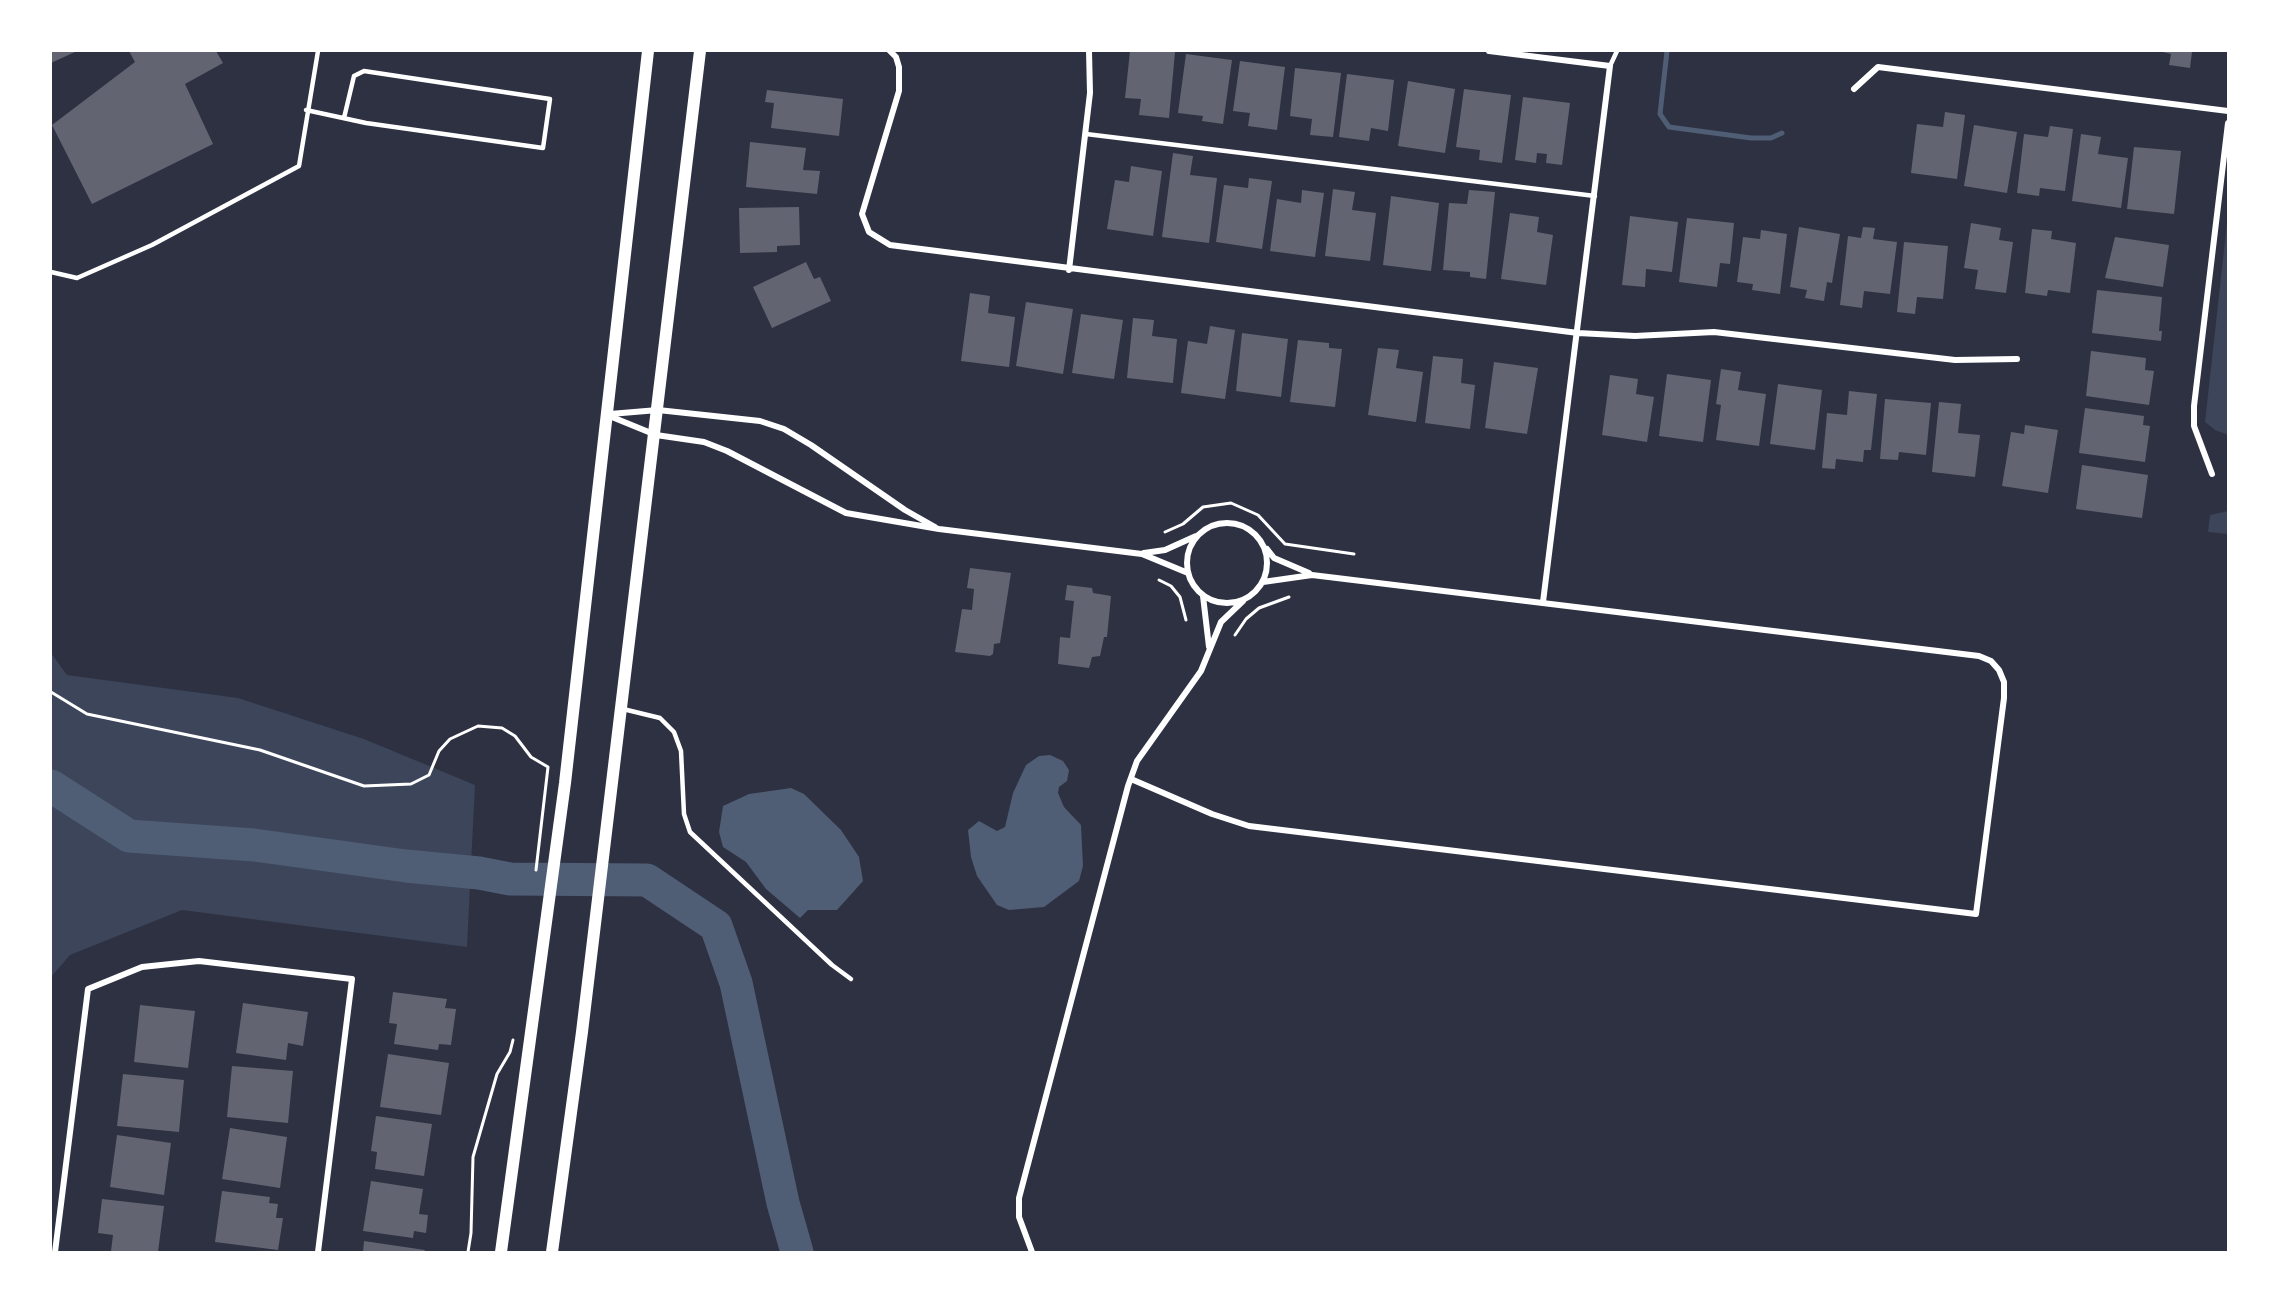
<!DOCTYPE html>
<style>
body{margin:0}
#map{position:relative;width:2279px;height:1303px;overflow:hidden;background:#2d3142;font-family:Jost,sans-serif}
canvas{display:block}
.frame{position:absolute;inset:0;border:52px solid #fff;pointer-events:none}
</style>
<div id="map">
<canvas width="2279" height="1303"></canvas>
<div class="frame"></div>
</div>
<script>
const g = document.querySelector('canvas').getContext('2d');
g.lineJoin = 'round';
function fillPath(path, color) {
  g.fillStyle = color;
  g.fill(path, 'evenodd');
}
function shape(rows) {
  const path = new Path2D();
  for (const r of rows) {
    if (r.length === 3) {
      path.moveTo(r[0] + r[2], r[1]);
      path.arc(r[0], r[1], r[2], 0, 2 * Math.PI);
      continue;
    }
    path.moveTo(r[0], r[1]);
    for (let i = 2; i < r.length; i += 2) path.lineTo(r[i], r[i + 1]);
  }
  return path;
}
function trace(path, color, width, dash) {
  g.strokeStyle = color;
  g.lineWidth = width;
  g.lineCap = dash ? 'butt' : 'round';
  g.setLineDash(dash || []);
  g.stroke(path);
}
const green = shape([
 [2228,214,2228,435,2215,430,2205,422],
 [2228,511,2228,534,2208,532,2210,515],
 [51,653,67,675,238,698,364,739,475,785,467,947,182,910,70,955,51,977]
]);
const water = shape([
 [1050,755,1063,761,1069,770,1067,781,1059,787,1058,793,1064,807,1081,825,1083,866,1079,881,1044,907,1009,910,997,905,977,876,971,857,968,830,979,821,997,831,1005,827,1013,793,1026,765,1039,756],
 [791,788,804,794,841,830,859,857,863,881,837,910,808,910,800,918,766,889,746,862,723,847,719,832,723,806,749,794]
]);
const stream = shape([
 [1667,51,1660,114,1669,127,1751,138,1771,138,1782,133]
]);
const river = shape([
 [51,786,129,836,254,845,406,866,479,873,510,879,647,880,716,926,736,983,783,1203,797,1252]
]);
const building = shape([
 [51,51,77,51,51,63],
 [129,51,216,51,223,63,185,84,213,144,92,204,52,125,135,62],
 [1130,51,1175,52,1169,118,1139,115,1141,99,1125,98],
 [2159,51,2190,51,2192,52,2190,68,2169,65,2171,54],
 [1186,54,1232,60,1223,124,1202,121,1203,116,1178,113],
 [1240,61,1285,67,1277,130,1248,126,1250,113,1233,111],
 [1295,68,1341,73,1333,137,1310,135,1312,119,1290,116],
 [1347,74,1394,80,1388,131,1371,128,1369,141,1339,137],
 [1408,81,1455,89,1445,153,1398,146],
 [1464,89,1511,95,1502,163,1479,160,1480,150,1456,147],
 [767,90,843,99,839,136,771,128,774,103,765,102],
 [1523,97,1570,103,1562,165,1546,163,1547,154,1537,153,1536,163,1515,160],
 [1945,112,1965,115,1957,179,1911,173,1917,124,1943,127],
 [1974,125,2017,132,2007,193,1964,186],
 [2050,126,2073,129,2065,191,2040,188,2039,196,2017,193,2024,134,2048,137],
 [2081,134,2101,137,2098,154,2128,158,2121,208,2072,201],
 [750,142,806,148,803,170,820,171,817,194,746,187],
 [2134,147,2181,151,2174,214,2127,209],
 [1173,153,1193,156,1190,175,1217,178,1209,243,1162,237],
 [1131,166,1162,171,1153,236,1107,229,1115,180,1129,182],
 [1249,178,1272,181,1262,249,1216,242,1224,185,1248,188],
 [1333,189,1355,192,1352,210,1376,213,1370,261,1325,256],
 [1302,190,1324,193,1315,257,1270,251,1277,199,1301,203],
 [1469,190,1495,192,1486,279,1470,277,1470,272,1443,270,1449,203,1467,204],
 [1391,196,1439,203,1431,271,1383,265],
 [799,207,800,245,777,246,777,252,740,253,739,208],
 [1510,213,1539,217,1537,232,1553,235,1546,285,1501,279],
 [1630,216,1678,222,1672,272,1646,269,1645,287,1622,285],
 [1687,218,1734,223,1730,264,1720,263,1717,287,1679,282],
 [1971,223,2001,228,1999,240,2013,242,2006,293,1975,289,1978,270,1964,268],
 [1799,227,1840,234,1832,283,1827,282,1824,301,1805,298,1807,290,1790,287],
 [1863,227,1875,228,1873,239,1897,242,1890,294,1864,291,1862,308,1840,305,1848,236,1861,238],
 [2032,229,2052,231,2051,239,2076,243,2070,293,2048,290,2047,296,2025,293],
 [1761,230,1787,234,1780,294,1752,290,1753,284,1737,282,1743,237,1760,239],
 [2115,237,2169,245,2163,287,2105,278],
 [1904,242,1948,246,1943,299,1917,297,1915,314,1897,312],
 [806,262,814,279,820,277,831,301,772,328,753,287],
 [2097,290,2162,297,2159,331,2162,331,2161,341,2092,333],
 [970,293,990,296,988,313,1015,317,1009,367,961,361],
 [1026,302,1073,309,1063,374,1016,366],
 [1081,314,1123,320,1114,379,1072,373],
 [1133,318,1154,320,1152,336,1177,339,1173,383,1127,378],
 [1210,326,1235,330,1225,399,1181,393,1188,341,1207,344],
 [1242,333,1288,339,1281,397,1236,391],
 [1298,340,1329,343,1329,348,1342,349,1335,407,1290,402],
 [1378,348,1399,350,1396,368,1423,372,1416,422,1368,415],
 [2091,351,2146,358,2145,370,2154,371,2149,405,2086,396],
 [1433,356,1463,359,1461,383,1475,385,1470,429,1425,423],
 [1494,362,1538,368,1527,434,1485,428],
 [1721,369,1741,372,1738,390,1766,394,1759,446,1716,440,1721,405,1716,404],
 [1667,374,1711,380,1703,442,1659,436],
 [1610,375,1638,379,1636,394,1654,397,1647,442,1602,435],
 [1778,384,1822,390,1815,450,1770,444],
 [1849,391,1877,394,1871,450,1864,450,1863,462,1836,459,1835,469,1822,468,1827,413,1847,415],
 [1885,399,1931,403,1926,455,1899,452,1898,460,1880,459],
 [1939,402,1961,404,1958,433,1980,435,1975,477,1932,472],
 [2085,408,2144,416,2143,425,2150,426,2145,462,2079,453],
 [2025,425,2058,430,2048,493,2002,486,2011,432,2024,434],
 [2082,465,2148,475,2142,518,2076,509],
 [970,568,1011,573,1000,643,994,644,993,654,990,656,955,652,962,609,972,610,974,589,967,588],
 [1067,585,1092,588,1093,593,1111,596,1107,637,1104,637,1100,656,1092,657,1089,668,1058,664,1060,637,1070,638,1074,601,1065,600],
 [393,992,447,999,445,1008,456,1009,451,1045,439,1044,438,1050,394,1044,397,1024,389,1023],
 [243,1003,308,1012,303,1046,288,1043,286,1060,236,1053],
 [140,1005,195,1011,188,1068,134,1062],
 [388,1054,449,1063,441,1115,380,1107],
 [232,1066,293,1071,288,1123,227,1117],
 [123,1074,184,1080,179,1132,117,1126],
 [376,1116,432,1124,424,1176,375,1169,377,1152,371,1151],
 [230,1128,287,1137,280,1188,222,1179],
 [117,1135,171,1143,164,1195,110,1187],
 [371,1181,423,1189,419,1214,428,1215,426,1233,414,1231,413,1238,363,1231],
 [222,1191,270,1197,269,1203,278,1204,276,1218,283,1218,278,1250,215,1242],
 [102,1199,164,1206,158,1252,111,1251,113,1235,98,1233],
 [364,1241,425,1250,424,1252,363,1252]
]);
const path = shape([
 [1165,532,1183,524,1203,507,1231,503,1258,515,1285,544,1354,554],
 [1159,580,1171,586,1180,597,1186,620],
 [1235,635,1246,619,1259,608,1289,597],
 [51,692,87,714,260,750,364,786,411,784,429,775,439,751,450,739,478,726,502,728,515,736,531,757,548,767,536,870],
 [468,1252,471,1233,473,1157,497,1074,510,1052,513,1040]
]);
const service = shape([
 [1610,66,1617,51],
 [306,110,366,123,543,148,550,99,364,71,354,76,344,118],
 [1086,134,1595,196],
 [51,272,77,278,152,245,299,166,318,51],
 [623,709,660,718,674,732,681,751,684,814,690,832,832,965,851,979]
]);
const minor = shape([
 [890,51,896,57,899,67,899,91,862,214,869,232,890,245,1578,333,1635,336,1714,332,1955,360,2017,359],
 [1489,51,1610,66,1543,602],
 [1854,89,1878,67,2228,111],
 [1069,270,1090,93,1089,51],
 [610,414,658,410,760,421,784,429,811,445,905,510,935,527],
 [607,415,656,435,704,442,727,451,846,513,939,529,1142,554,1188,573],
 [2212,474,2194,426,2194,406,2228,123],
 [1227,563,40],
 [1267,549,1274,558,1309,573],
 [1144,553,1165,550,1196,536],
 [1203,596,1209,647],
 [1131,779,1212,814,1249,826,1976,914,2004,698,2004,682,1999,670,1991,661,1979,656,1312,575,1263,582],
 [55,1252,88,989,142,967,199,961,352,979,318,1252],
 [1032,1252,1019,1217,1019,1198,1128,786,1137,761,1201,671,1221,622,1243,601]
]);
const secondary = shape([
 [501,1252,565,783,648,51],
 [552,1252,582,1032,700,51]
]);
fillPath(green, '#3c4559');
fillPath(water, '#4f5d75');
trace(stream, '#4f5d75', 5);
trace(river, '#4f5d75', 33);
fillPath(building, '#626471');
trace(path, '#fff', 3);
trace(service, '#fff', 4.5);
trace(minor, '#fff', 6);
trace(secondary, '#fff', 12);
</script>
